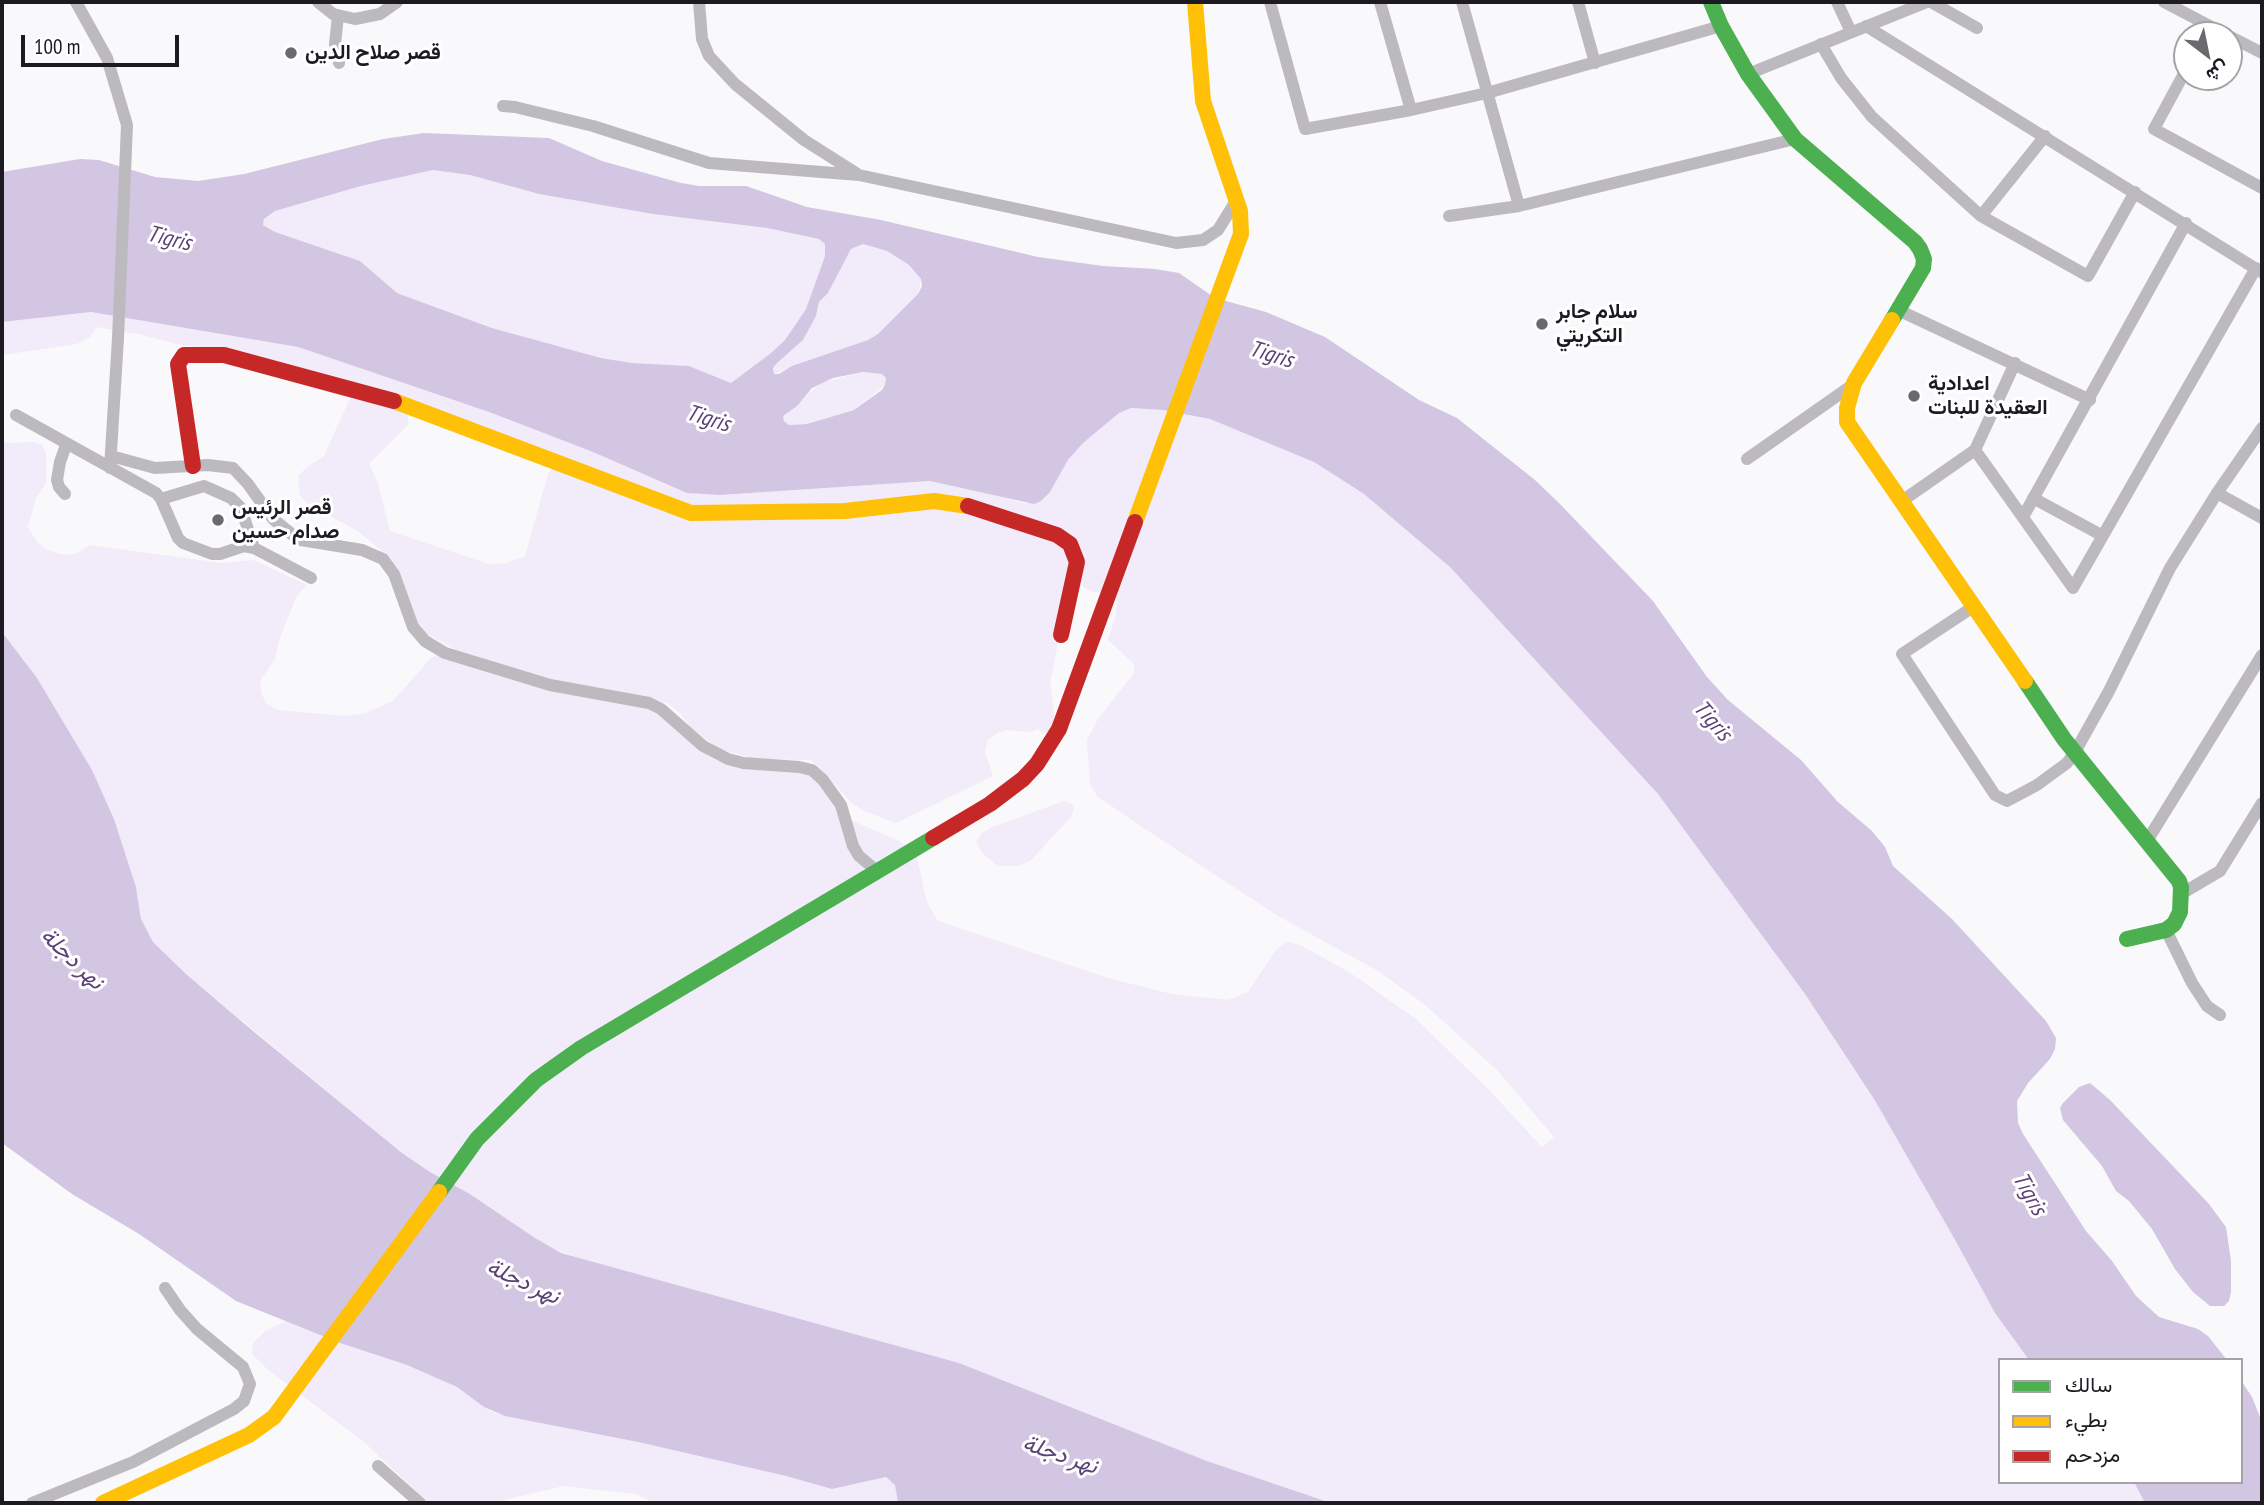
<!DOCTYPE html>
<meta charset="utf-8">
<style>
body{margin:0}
#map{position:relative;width:2264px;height:1505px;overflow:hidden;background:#f9f8fb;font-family:"PT Sans Narrow",Vazirmatn,sans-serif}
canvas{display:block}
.frame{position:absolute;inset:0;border:4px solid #1e1a22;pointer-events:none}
.legend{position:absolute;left:1998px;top:1358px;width:245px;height:126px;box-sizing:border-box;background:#fff;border:2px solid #a5a3a7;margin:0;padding:9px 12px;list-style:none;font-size:21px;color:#1e1a22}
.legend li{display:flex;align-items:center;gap:14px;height:35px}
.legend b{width:35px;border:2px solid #a5a3a7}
.north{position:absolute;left:2173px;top:21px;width:70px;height:70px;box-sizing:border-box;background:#fff;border:2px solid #a5a3a7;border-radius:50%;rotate:148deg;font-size:19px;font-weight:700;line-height:28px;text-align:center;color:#1e1a22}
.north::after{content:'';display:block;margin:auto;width:24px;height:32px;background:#6b686e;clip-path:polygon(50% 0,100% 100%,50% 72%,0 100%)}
.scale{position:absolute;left:21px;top:35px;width:158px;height:32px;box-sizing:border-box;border:4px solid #1e1a22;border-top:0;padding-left:9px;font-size:21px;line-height:24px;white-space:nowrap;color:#1e1a22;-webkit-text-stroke:5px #fff;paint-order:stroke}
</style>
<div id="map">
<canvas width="2264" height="1505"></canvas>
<div class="frame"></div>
<ul class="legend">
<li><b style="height:9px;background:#4caf50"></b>سالك</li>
<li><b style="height:9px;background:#ffc107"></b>بطيء</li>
<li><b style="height:9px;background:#c62828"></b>مزدحم</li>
</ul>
<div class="north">ش</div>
<div class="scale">100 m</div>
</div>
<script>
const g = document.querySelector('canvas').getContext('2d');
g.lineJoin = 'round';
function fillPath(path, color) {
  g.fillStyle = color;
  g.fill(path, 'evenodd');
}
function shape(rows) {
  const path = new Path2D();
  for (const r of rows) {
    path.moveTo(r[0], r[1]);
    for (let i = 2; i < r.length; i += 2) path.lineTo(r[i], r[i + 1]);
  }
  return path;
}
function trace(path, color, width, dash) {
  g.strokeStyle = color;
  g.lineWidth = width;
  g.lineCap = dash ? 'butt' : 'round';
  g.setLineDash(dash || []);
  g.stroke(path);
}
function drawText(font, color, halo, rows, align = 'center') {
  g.font = font + ' "PT Sans Narrow",Vazirmatn,sans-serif';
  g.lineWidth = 6;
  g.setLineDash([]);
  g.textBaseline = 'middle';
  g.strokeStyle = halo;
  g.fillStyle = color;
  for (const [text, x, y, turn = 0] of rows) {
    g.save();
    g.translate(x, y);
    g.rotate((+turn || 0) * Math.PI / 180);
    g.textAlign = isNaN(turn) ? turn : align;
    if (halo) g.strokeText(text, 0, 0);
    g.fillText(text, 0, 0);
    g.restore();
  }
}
const green = shape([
 [433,170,470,175,539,194,653,214,767,228,819,239,825,244,825,256,806,309,785,340,771,353,731,383,689,366,632,363,601,358,492,328,397,293,360,261,275,233,263,225,264,219,275,211,361,186],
 [863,244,887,251,909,265,921,279,918,294,878,334,868,340,774,374,773,368,776,364,803,340,816,316,819,302,828,293,851,249],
 [91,312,298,347,489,412,593,452,688,493,720,495,930,481,996,495,1026,504,1050,492,1068,460,1083,443,1119,413,1131,408,1163,410,1210,419,1314,462,1364,494,1451,568,1571,696,1658,794,1805,994,1874,1099,1954,1238,1995,1313,2029,1360,2000,1360,2000,1482,2134,1482,2145,1503,1331,1503,1207,1461,958,1363,581,1259,550,1248,470,1194,430,1172,402,1153,186,974,153,942,146,931,141,919,136,887,114,819,92,770,37,678,2,632,2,443,35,442,42,445,46,454,46,483,36,498,28,527,37,542,47,550,65,555,77,553,90,545,221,563,254,560,307,585,297,595,279,640,275,659,260,681,261,693,266,703,278,710,345,716,366,713,393,701,430,659,437,655,561,693,651,709,658,712,701,751,713,759,740,769,801,771,818,780,851,820,901,842,916,853,927,902,937,920,944,923,1108,978,1172,994,1228,1000,1248,992,1276,950,1287,942,1300,945,1349,972,1416,1019,1488,1089,1542,1147,1554,1137,1497,1070,1424,1004,1378,971,1278,916,1136,823,1097,796,1090,784,1087,740,1098,719,1134,673,1134,664,1108,640,1116,614,1117,601,1105,593,1092,592,1083,587,1080,548,952,499,797,507,687,507,249,355,176,344,143,335,97,327,90,337,77,344,2,355,2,322],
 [863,372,882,374,886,378,885,385,854,410,807,424,789,425,783,420,783,416,821,383],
 [351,396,401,408,407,415,409,424,369,464,378,483,390,531,489,564,507,563,525,556,548,474,553,467,686,517,945,508,1063,542,1072,571,1050,683,1056,728,1043,734,1038,729,1031,732,1008,730,999,732,988,740,985,752,993,776,896,823,864,811,852,803,817,765,810,760,754,759,720,749,692,729,681,714,669,704,651,699,559,684,456,650,425,633,416,622,397,567,391,559,359,532,307,503,300,496,298,476,307,467,324,456],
 [1064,801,1071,803,1074,808,1071,817,1030,861,1018,866,998,866,984,855,976,842,981,834,990,828],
 [286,1321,340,1343,407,1365,457,1387,494,1413,638,1442,786,1476,832,1489,886,1477,895,1484,898,1503,654,1503,636,1494,564,1486,503,1500,499,1503,429,1503,364,1442,266,1368,252,1354,253,1343,264,1332]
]);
const water = shape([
 [424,133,549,138,602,161,681,183,699,186,746,186,807,207,881,220,1038,257,1103,266,1155,269,1179,273,1215,298,1266,312,1325,337,1419,400,1457,418,1535,480,1559,503,1653,601,1707,677,1728,700,1801,760,1838,802,1872,831,1885,847,1893,866,1952,919,2046,1021,2056,1038,2055,1049,2050,1059,2028,1083,2017,1101,2018,1123,2023,1134,2086,1231,2112,1261,2136,1296,2159,1317,2198,1329,2208,1336,2227,1360,2029,1360,1995,1313,1954,1238,1874,1099,1805,994,1658,794,1451,568,1364,494,1314,462,1210,419,1163,410,1131,408,1119,413,1083,443,1068,460,1050,492,1041,501,1034,504,930,481,720,495,687,493,593,452,489,412,298,347,91,312,2,322,2,172,80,159,99,160,155,177,198,181,244,174,383,139],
 [433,170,470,175,539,194,653,214,767,228,819,239,825,244,825,256,806,309,785,340,771,353,731,383,689,366,632,363,601,358,492,328,397,293,360,261,275,232,263,225,264,219,275,211,361,186],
 [863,244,887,251,909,265,921,279,922,286,918,294,878,334,868,340,792,366,779,374,774,374,773,368,776,364,803,340,816,316,819,302,828,293,851,249],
 [863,372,882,374,886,378,885,385,882,390,854,410,807,424,789,425,784,421,783,416,797,406,812,388,833,378],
 [2,632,37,678,92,770,114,819,136,887,141,919,153,942,186,974,253,1031,402,1153,430,1172,470,1194,535,1238,561,1253,959,1363,1207,1461,1331,1503,898,1503,895,1485,886,1477,832,1489,786,1476,638,1442,505,1416,484,1407,457,1387,407,1365,340,1343,236,1301,139,1234,72,1194,2,1143],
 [2090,1083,2110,1100,2209,1204,2226,1227,2231,1261,2231,1292,2229,1301,2224,1306,2210,1306,2193,1292,2175,1269,2152,1229,2129,1201,2116,1191,2102,1166,2063,1120,2060,1108,2063,1103,2079,1087],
 [2241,1380,2252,1397,2262,1422,2262,1503,2145,1503,2134,1482,2241,1482]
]);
const street = shape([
 [76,2,107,58,127,125,118,338,110,468],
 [318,2,333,14,355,19,380,14,397,2],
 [699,2,702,39,709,56,735,84,804,140,856,173],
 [1270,2,1305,129,1411,110,1487,93,1721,26],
 [1380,2,1411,110],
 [1462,2,1519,206],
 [1578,2,1595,63],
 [1837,2,1851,32],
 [1931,2,1977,28],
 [2164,2,2227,35],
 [338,16,335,44,339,63],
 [1866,26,2261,272],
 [2229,36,2262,53],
 [1821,44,1841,78,1872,117,1981,216,2088,276,2135,192],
 [2187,68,2154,129,2262,188],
 [1748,74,1927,2],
 [503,106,515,107,593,126,709,163,859,175,1176,243,1203,240,1218,230,1236,201],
 [1449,216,1519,206,1795,139],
 [1981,216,2045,136],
 [1898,310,2090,400],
 [16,415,156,493,161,499,178,538,183,543,212,554,220,554,244,546,254,548,311,578],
 [1975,450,2073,588,2256,268],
 [111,456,155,468,208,465,233,468,248,484,273,519,294,536,301,540,362,550,383,559,394,574,413,627,425,641,445,653,550,685,649,703,661,709,703,746,728,759,743,763,799,767,812,770,823,780,841,805,853,846,859,856,877,871],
 [1747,459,1854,384],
 [2217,493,2262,518],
 [65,494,59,487,57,480,60,462,66,445],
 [2033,498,2103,536],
 [161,499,204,486,231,498,241,508,254,548],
 [1902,501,1975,450,2015,363],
 [2023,517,2186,223],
 [1973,607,1902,654,1995,795,2007,801,2037,785,2067,763,2075,752,2109,691,2170,568,2217,493,2262,428],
 [2147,841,2262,655],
 [2181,894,2220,871,2262,803],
 [2166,930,2192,983,2207,1006,2220,1015],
 [378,1466,420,1503],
 [32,1503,133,1462,234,1409,244,1401,250,1384,243,1367,197,1329,180,1310,165,1288]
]);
const fast = shape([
 [1711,2,1721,26,1748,74,1795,139,1915,242,1920,249,1924,259,1923,268,1892,320],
 [2025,681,2064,739,2179,881,2181,887,2180,912,2174,924,2166,930,2127,939],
 [439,1192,477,1139,536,1080,581,1048,933,838]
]);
const slow = shape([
 [1892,320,1854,383,1847,408,1847,422,2025,681],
 [394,401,691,513,845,511,934,501,968,506],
 [1135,522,1241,234,1240,211,1203,101,1195,2],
 [103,1503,249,1435,274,1417,439,1192]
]);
const jam = shape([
 [193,466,178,364,184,355,224,355,394,401],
 [968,506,1057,535,1070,544,1077,562,1061,635],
 [933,838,990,804,1023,779,1037,764,1059,729,1135,522]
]);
const markers = [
 [291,53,7,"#6b686e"],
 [1542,324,7,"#6b686e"],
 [1914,396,7,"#6b686e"],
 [218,520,7,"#6b686e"]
];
const poiNames = [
 ["قصر صلاح الدين",305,53],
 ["سلام جابر",1556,312],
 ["التكريتي",1556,336],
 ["اعدادية",1928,384],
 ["العقيدة للبنات",1928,408],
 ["قصر الرئيس",232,508],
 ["صدام حسين",232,532]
];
const waterNames = [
 ["Tigris",169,239,14],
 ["Tigris",1271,355,17],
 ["Tigris",708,419,17],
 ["Tigris",1712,721,49],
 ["نهر دجلة",72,959,44],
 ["Tigris",2029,1194,61],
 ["نهر دجلة",523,1282,25],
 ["نهر دجلة",1060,1455,19]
];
fillPath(green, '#f2ebfa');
fillPath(water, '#d3c6e2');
trace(street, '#bcbabe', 12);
trace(fast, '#4caf50', 16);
trace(slow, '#ffc107', 16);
trace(jam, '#c62828', 16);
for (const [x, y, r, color] of markers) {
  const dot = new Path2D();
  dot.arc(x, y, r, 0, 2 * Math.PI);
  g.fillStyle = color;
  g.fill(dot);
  trace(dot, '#fff', 2.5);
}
drawText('bold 21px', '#1e1a22', '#fff', poiNames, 'left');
drawText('italic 23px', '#5d4177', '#fff', waterNames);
</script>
